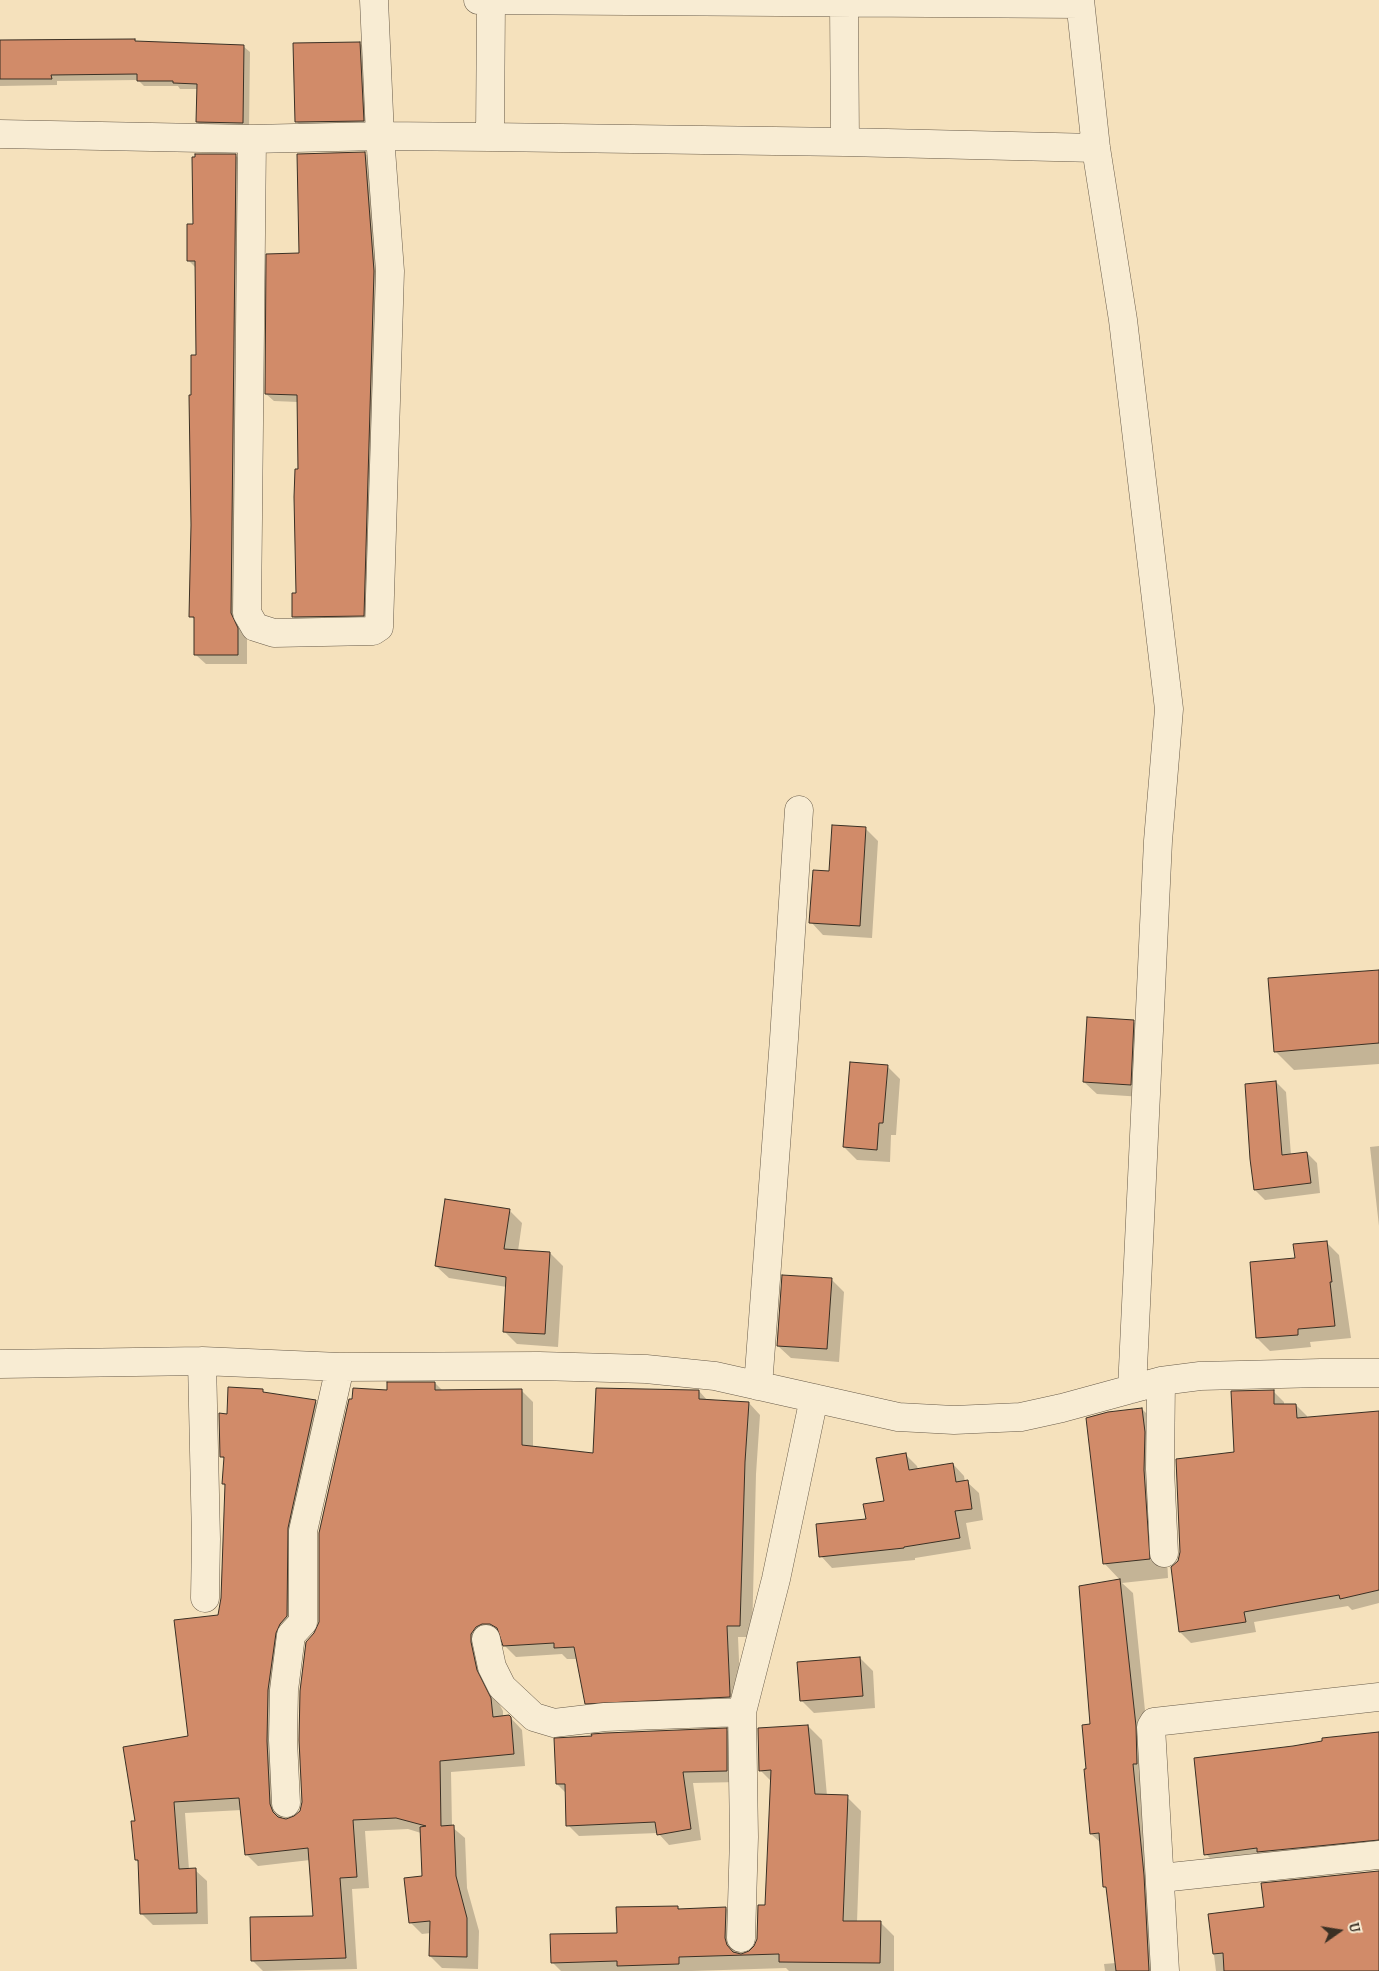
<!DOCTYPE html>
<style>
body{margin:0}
#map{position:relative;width:1379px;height:1971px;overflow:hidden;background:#f5e1bc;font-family:Alegreya,serif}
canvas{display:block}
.north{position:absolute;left:1314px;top:1906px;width:50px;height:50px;-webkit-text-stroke:4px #f8ecd3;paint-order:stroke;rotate:77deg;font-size:14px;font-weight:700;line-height:20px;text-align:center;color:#3a3024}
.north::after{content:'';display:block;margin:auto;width:18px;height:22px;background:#3a3024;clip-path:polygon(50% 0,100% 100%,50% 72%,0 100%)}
</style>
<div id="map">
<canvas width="1379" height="1971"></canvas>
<div class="north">U</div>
</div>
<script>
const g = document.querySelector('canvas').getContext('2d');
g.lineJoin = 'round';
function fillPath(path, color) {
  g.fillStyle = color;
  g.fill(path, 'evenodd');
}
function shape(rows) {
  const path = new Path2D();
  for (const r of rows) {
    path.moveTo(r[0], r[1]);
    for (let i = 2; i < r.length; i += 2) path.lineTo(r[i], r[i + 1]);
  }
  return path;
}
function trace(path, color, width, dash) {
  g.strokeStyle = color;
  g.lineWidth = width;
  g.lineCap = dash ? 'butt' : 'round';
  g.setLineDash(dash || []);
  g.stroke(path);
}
const shadow = shape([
 [134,40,137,43,243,46,250,52,249,129,203,128,197,122,198,89,180,89,178,86,144,86,138,80,57,81,57,85,0,86,0,41],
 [360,43,366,49,369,126,303,128,297,122],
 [365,153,372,161,381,280,371,623,300,624,293,616,297,594,298,402,274,401,266,394,300,254],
 [236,156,246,165,241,624,247,639,247,664,206,664,196,655,196,621,191,616,192,396,197,356,196,268,188,260,194,225],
 [865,828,878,841,872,938,823,935,811,922,831,873],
 [1379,971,1379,1064,1294,1070,1275,1051],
 [1133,1021,1146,1034,1143,1097,1097,1094,1084,1082],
 [887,1066,900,1079,896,1135,891,1135,890,1162,857,1160,844,1147],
 [1276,1082,1286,1092,1291,1155,1307,1153,1317,1163,1320,1193,1265,1200,1255,1190],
 [1379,1146,1379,1226,1370,1147],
 [509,1210,522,1223,518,1251,550,1253,563,1266,558,1347,517,1344,504,1331,507,1287,449,1278,436,1266],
 [1326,1242,1339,1255,1351,1338,1310,1342,1311,1347,1270,1351,1257,1338],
 [831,1279,844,1292,839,1362,791,1358,778,1346],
 [435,1383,443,1391,521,1390,533,1402,533,1447,594,1454,699,1391,708,1401,749,1403,760,1415,756,1474,752,1637,738,1637,741,1708,598,1715,586,1703,578,1659,567,1659,562,1654,516,1657,504,1645,501,1635,494,1635,488,1683,503,1711,503,1717,509,1716,522,1730,525,1766,451,1772,452,1827,465,1838,467,1888,479,1931,478,1969,442,1968,430,1956,431,1933,422,1934,410,1922,423,1878,421,1833,408,1829,365,1831,369,1888,352,1889,357,1969,263,1971,252,1960,314,1918,310,1860,258,1866,246,1854,242,1810,185,1813,189,1870,195,1870,207,1881,208,1924,153,1925,141,1913,140,1864,136,1860,137,1822,189,1737,219,1616,222,1598,226,1487,223,1484,225,1460,221,1456,228,1415,262,1390,265,1394,316,1402,328,1413,279,1753,282,1816,282,1819,286,1820,296,1817,301,1811,303,1803,316,1633,388,1391],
 [1273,1391,1284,1402,1284,1405,1296,1405,1307,1416,1307,1418,1379,1412,1379,1603,1352,1610,1348,1606,1254,1622,1256,1632,1191,1643,1180,1632,1179,1561,1236,1453],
 [1142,1409,1161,1428,1168,1578,1122,1583,1133,1593,1148,1740,1161,1971,1105,1971,1104,1964,1116,1963,1107,1889,1105,1886,1101,1843,1091,1834,1083,1726,1092,1725,1080,1587,1121,1581,1104,1563],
 [905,1454,917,1466,918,1470,953,1464,964,1476,965,1482,967,1482,979,1493,983,1520,966,1523,971,1549,915,1558,915,1560,832,1568,821,1556,867,1520,886,1502],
 [860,1658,873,1671,875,1708,814,1713,801,1700],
 [808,1726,822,1740,827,1796,847,1797,861,1811,857,1922,880,1922,894,1936,894,1971,789,1971,786,1968,692,1971,561,1971,552,1962,677,1907,681,1910,726,1908,740,1922,739,1954,749,1953,756,1946,767,1906,772,1782,760,1770],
 [726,1729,737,1740,738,1782,693,1783,701,1840,669,1845,658,1833,579,1836,568,1825,567,1794,557,1784],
 [1379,1733,1379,1849,1215,1863,1206,1854,1323,1743],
 [1379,1872,1379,1971,1216,1971,1209,1915,1265,1908]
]);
const building = shape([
 [135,39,135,41,244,45,243,123,196,122,197,84,173,83,173,81,137,81,137,74,51,75,52,79,0,79,0,40,135,39],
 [360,42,364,121,295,122,293,43,360,42],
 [365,152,374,271,364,616,292,617,292,593,296,593,294,497,295,469,298,469,297,395,265,394,266,254,299,253,297,154,365,152],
 [195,154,236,154,231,613,238,628,238,655,194,655,194,617,189,617,191,525,189,395,191,395,191,355,196,355,195,261,187,261,187,224,193,224,192,157,195,157,195,154],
 [832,825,866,827,860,926,809,923,813,870,829,871,832,825],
 [1379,970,1379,1043,1274,1052,1268,978,1379,970],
 [1087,1017,1134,1020,1131,1085,1083,1082,1087,1017],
 [850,1062,888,1065,883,1123,879,1123,877,1150,843,1147,850,1062],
 [1276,1081,1282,1155,1307,1152,1311,1183,1254,1190,1250,1159,1245,1084,1276,1081],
 [445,1199,510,1209,504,1249,550,1252,545,1334,503,1332,506,1277,435,1266,445,1199],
 [1327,1241,1332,1282,1330,1282,1335,1326,1298,1329,1298,1335,1256,1338,1250,1262,1295,1258,1293,1244,1327,1241],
 [782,1275,832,1278,827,1349,777,1346,782,1275],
 [387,1382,435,1382,435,1390,522,1389,522,1445,593,1453,596,1388,694,1390,699,1390,699,1399,749,1402,745,1462,740,1626,727,1626,730,1694,730,1697,585,1704,574,1647,554,1648,554,1643,503,1646,497,1628,490,1624,482,1624,476,1627,471,1634,471,1642,477,1670,491,1698,493,1717,509,1715,511,1717,514,1754,440,1761,441,1826,454,1825,456,1876,467,1918,467,1957,429,1956,430,1921,409,1923,404,1878,422,1876,420,1827,426,1826,396,1818,353,1820,357,1877,340,1878,346,1958,251,1961,250,1917,313,1916,308,1848,245,1855,239,1798,174,1802,179,1869,196,1868,197,1913,140,1914,138,1860,135,1860,131,1821,135,1821,123,1747,188,1736,174,1620,218,1615,221,1598,225,1484,222,1484,224,1457,220,1457,219,1413,227,1414,228,1387,263,1389,263,1392,316,1400,288,1528,287,1616,280,1624,276,1633,268,1690,267,1741,270,1804,273,1812,278,1817,286,1819,294,1816,300,1811,302,1802,299,1740,300,1691,306,1642,314,1633,319,1622,319,1533,349,1399,352,1399,353,1388,387,1390,387,1382],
 [1274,1390,1274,1404,1296,1404,1297,1418,1379,1411,1379,1590,1340,1599,1339,1595,1244,1612,1246,1622,1179,1632,1171,1567,1178,1561,1180,1552,1176,1459,1234,1452,1231,1391,1274,1390],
 [1142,1408,1145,1432,1144,1470,1150,1559,1103,1564,1086,1418,1108,1412,1142,1408],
 [906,1453,909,1470,953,1463,956,1482,968,1480,972,1509,955,1511,960,1538,904,1547,904,1548,819,1557,816,1524,866,1519,863,1504,884,1501,876,1458,906,1453],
 [1120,1579,1136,1726,1137,1764,1133,1764,1144,1875,1149,1971,1116,1971,1106,1887,1103,1887,1099,1833,1090,1834,1084,1769,1086,1769,1082,1725,1090,1724,1079,1586,1120,1579],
 [860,1657,863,1696,800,1701,797,1662,860,1657],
 [808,1725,815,1794,848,1795,843,1921,881,1921,880,1963,779,1962,779,1954,679,1957,679,1964,617,1966,617,1961,551,1963,550,1934,617,1933,616,1907,678,1906,678,1909,726,1907,725,1938,727,1945,733,1952,741,1954,749,1951,754,1946,757,1939,758,1905,765,1905,771,1770,759,1771,758,1728,808,1725],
 [727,1728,727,1771,683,1772,691,1829,657,1835,655,1822,566,1826,565,1784,556,1784,554,1738,592,1736,591,1734,606,1733,727,1728],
 [1379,1732,1379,1840,1257,1852,1257,1848,1204,1855,1194,1758,1293,1746,1322,1741,1322,1738,1379,1732],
 [1379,1871,1379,1971,1224,1971,1223,1953,1213,1954,1208,1914,1264,1907,1261,1883,1379,1871]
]);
const minor = shape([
 [374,0,380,136,390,271,379,627,373,631,274,633,255,627,247,613,252,139,380,136,490,137,845,142,1096,148],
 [478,0,1080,4],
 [1080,0,1096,148,1123,320,1169,709,1158,841,1132,1389],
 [844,3,845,142],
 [0,134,252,139],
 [490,137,491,0],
 [202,1361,206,1539,205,1598],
 [0,1364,202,1361,340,1367,539,1366,646,1369,715,1376,898,1417,954,1420,1021,1417,1062,1408,1161,1381,1200,1376,1321,1373,1379,1373],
 [1161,1381,1160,1469,1164,1553],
 [758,1386,784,1039,799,810],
 [486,1639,492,1667,502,1687,534,1717,554,1723,605,1717,742,1712],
 [286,1803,283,1740,284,1690,291,1635,303,1622,303,1531,340,1367],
 [1161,1878,1379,1855],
 [741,1938,744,1837,742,1712,776,1579,814,1398],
 [1165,1971,1151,1727,1154,1722,1379,1697]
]);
fillPath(shadow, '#0003');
fillPath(building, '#d18b69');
trace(building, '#3a3024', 1);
trace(minor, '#695c4a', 29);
trace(minor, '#f8ecd3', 28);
</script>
